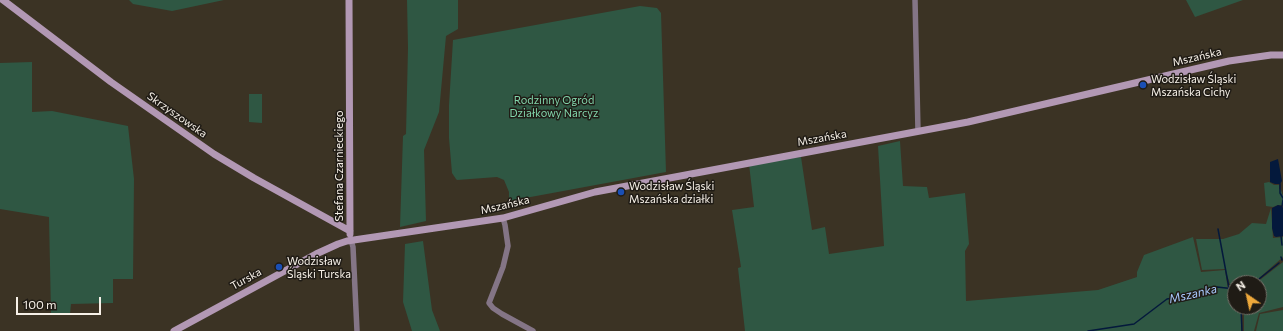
<!DOCTYPE html>
<meta charset="utf-8">
<style>
body{margin:0}
#map{position:relative;width:1283px;height:331px;overflow:hidden;background:#3b3324;font-family:Commissioner,sans-serif}
canvas{display:block}
.north{position:absolute;left:1227px;top:275px;width:40px;height:40px;box-sizing:border-box;background:#1f1b15;border:1px solid #757169;border-radius:50%;rotate:326deg;font-size:11px;font-weight:700;line-height:16px;text-align:center;color:#f7f1e8}
.north::after{content:'';display:block;margin:auto;width:14px;height:18px;background:#eda83b;clip-path:polygon(50% 0,100% 100%,50% 72%,0 100%)}
.scale{position:absolute;left:16px;top:297px;width:85px;height:18px;box-sizing:border-box;border:2px solid #f7f1e8;border-top:0;padding-left:5px;font-size:12px;line-height:14px;white-space:nowrap;color:#f7f1e8;-webkit-text-stroke:3px #1f1b15;paint-order:stroke}
</style>
<div id="map">
<canvas width="1283" height="331"></canvas>
<div class="north">N</div>
<div class="scale">100 m</div>
</div>
<script>
const g = document.querySelector('canvas').getContext('2d');
g.lineJoin = 'round';
function fillPath(path, color) {
  g.fillStyle = color;
  g.fill(path, 'evenodd');
}
function shape(rows) {
  const path = new Path2D();
  for (const r of rows) {
    path.moveTo(r[0], r[1]);
    for (let i = 2; i < r.length; i += 2) path.lineTo(r[i], r[i + 1]);
  }
  return path;
}
function trace(path, color, width, dash) {
  g.strokeStyle = color;
  g.lineWidth = width;
  g.lineCap = dash ? 'butt' : 'round';
  g.setLineDash(dash || []);
  g.stroke(path);
}
function drawText(font, color, halo, rows, align = 'center') {
  g.font = font + ' Commissioner,sans-serif';
  g.lineWidth = 3;
  g.setLineDash([]);
  g.textBaseline = 'middle';
  g.strokeStyle = halo;
  g.fillStyle = color;
  for (const [text, x, y, turn = 0] of rows) {
    g.save();
    g.translate(x, y);
    g.rotate((+turn || 0) * Math.PI / 180);
    g.textAlign = isNaN(turn) ? turn : align;
    if (halo) g.strokeText(text, 0, 0);
    g.fillText(text, 0, 0);
    g.restore();
  }
}
const green = shape([
 [129,0,224,0,172,11,133,4],
 [407,0,458,0,458,29,446,36,439,112,424,150,426,221,400,227,403,136,406,134,408,48],
 [1186,0,1243,0,1195,17],
 [640,6,657,8,661,13,666,172,509,201,509,192,504,180,497,177,457,180,456,179,452,173,449,138,449,105,453,40],
 [32,62,32,112,52,111,128,126,134,179,133,279,113,279,113,303,71,304,70,314,51,314,49,217,0,209,0,63],
 [249,94,262,94,262,123,249,122],
 [900,141,903,186,927,187,929,198,965,193,969,244,965,251,966,301,1098,290,1137,277,1137,272,1144,255,1193,237,1201,272,1225,270,1228,290,1235,291,1235,307,1241,307,1241,331,745,331,738,268,741,267,732,210,754,207,749,164,801,157,812,230,825,227,829,254,884,246,878,146],
 [1269,182,1274,185,1279,185,1279,189,1281,190,1283,196,1283,205,1278,205,1273,207,1266,206,1264,183],
 [1271,208,1273,238,1283,237,1283,257,1258,279,1250,283,1235,283,1235,287,1231,287,1225,269,1202,270,1196,239,1223,239,1239,234,1252,223,1266,224],
 [423,241,432,310,440,331,412,331,403,302,405,244],
 [1283,262,1283,307,1259,313,1254,331,1244,331,1244,307,1259,307,1259,283,1256,283],
 [1283,310,1283,331,1256,331,1260,314]
]);
const water = shape([
 [1278,159,1282,181,1280,184,1275,184,1270,182,1270,162],
 [1278,205,1282,206,1283,208,1283,236,1276,237,1274,236,1272,228,1272,208]
]);
const stream = shape([
 [1280,184,1280,193,1283,198],
 [1282,206,1283,200],
 [1218,229,1229,288],
 [1281,236,1282,245],
 [1281,257,1282,260],
 [1254,283,1279,263],
 [1241,307,1242,331],
 [1088,331,1134,324,1167,299,1185,296,1217,287,1235,289]
]);
const street = shape([
 [915,0,918,131],
 [503,218,505,225,508,246,503,267,489,303,493,308,502,314,533,331],
 [351,240,353,247,357,331]
]);
const secondary = shape([
 [3,0,111,82,214,154,254,178,350,231],
 [349,0,350,234],
 [174,331,316,254,338,244,347,241,503,218,595,192,968,122,1229,61,1271,55,1283,55]
]);
const markers = [
 [1143,85,4,"#1a4fb4"],
 [621,192,4,"#1a4fb4"],
 [279,267,4,"#1a4fb4"]
];
const streetNames = [
 ["Mszańska",1197,57,-13],
 ["Skrzyszowska",177,115,35],
 ["Mszańska",822,138,-10],
 ["Stefana Czarnieckiego",339,166,-90],
 ["Mszańska",505,205,-13],
 ["Turska",246,279,-29]
];
const poiNames = [
 ["Wodzisław Śląski",1151,79],
 ["Mszańska Cichy",1151,92],
 ["Wodzisław Śląski",629,186],
 ["Mszańska działki",629,199],
 ["Wodzisław",287,261],
 ["Śląski Turska",287,274]
];
const parkNames = [
 ["Rodzinny Ogród",554,100],
 ["Działkowy Narcyz",554,113]
];
const waterNames = [
 ["Mszanka",1193,294,-13]
];
fillPath(green, '#2f5743');
fillPath(water, '#04193c');
trace(stream, '#04193c', 1.5);
trace(street, '#847586', 5.5);
trace(secondary, '#b298b4', 7);
for (const [x, y, r, color] of markers) {
  const dot = new Path2D();
  dot.arc(x, y, r, 0, 2 * Math.PI);
  g.fillStyle = color;
  g.fill(dot);
  trace(dot, '#1f1b15', 1.5);
}
drawText('11px', '#f7f1e8', '#1f1b15', streetNames);
drawText('11px', '#f7f1e8', '#1f1b15', poiNames, 'left');
drawText('11px', '#82d5ab', '#1f1b15', parkNames);
drawText('italic 12px', '#a9cbff', '#1f1b15', waterNames);
</script>
